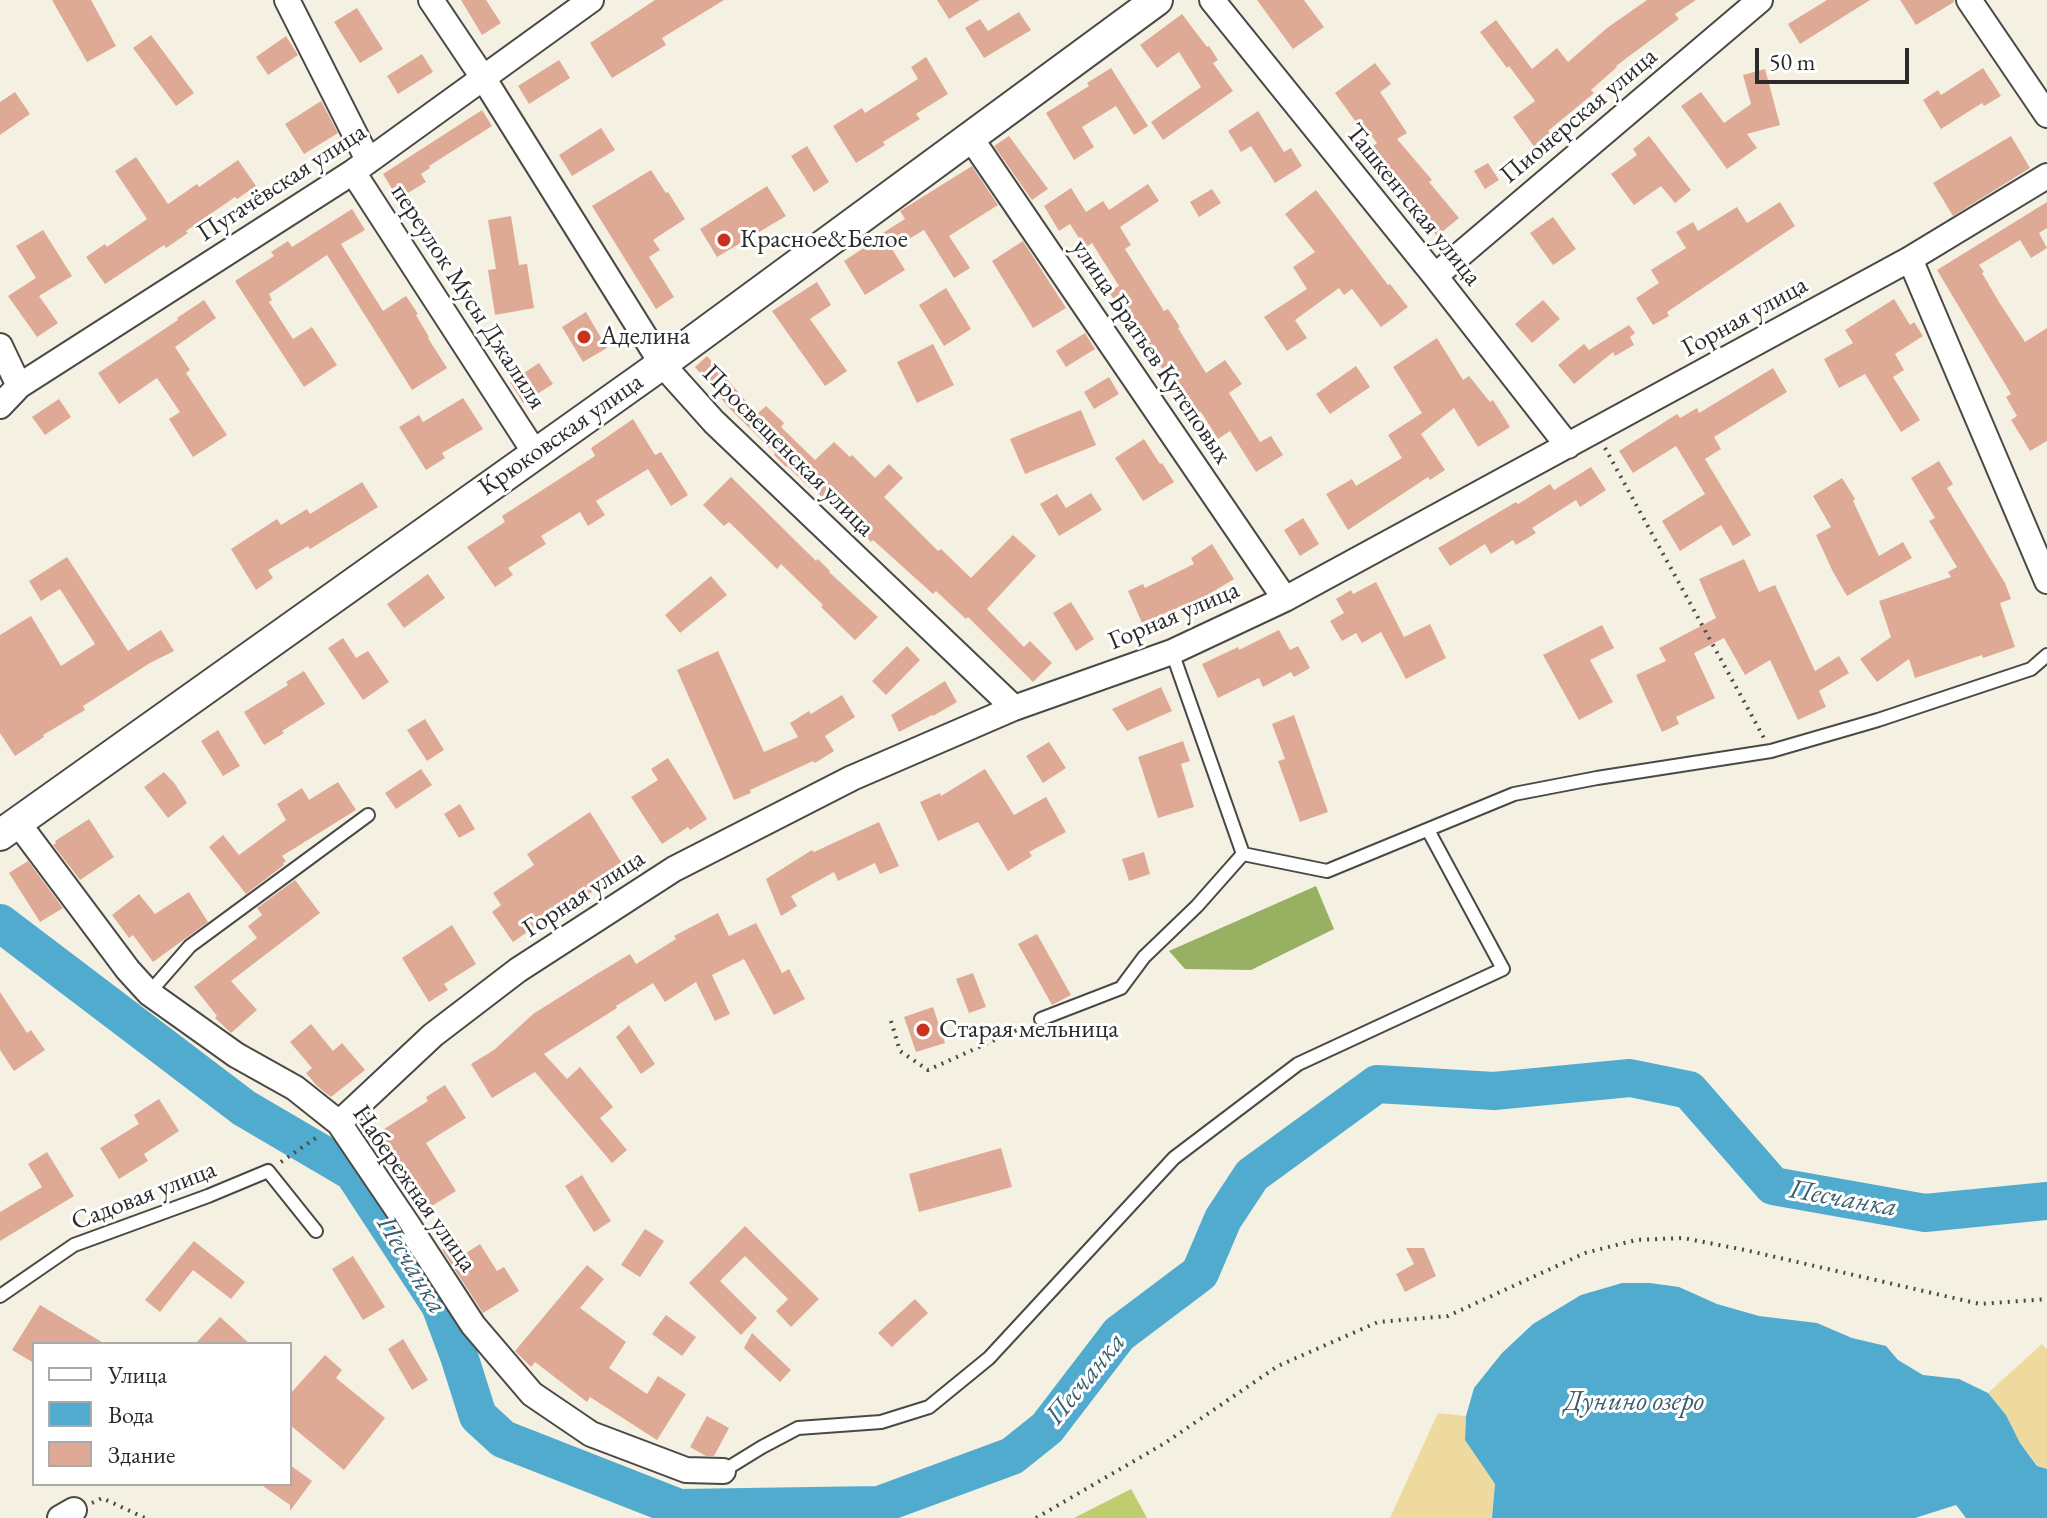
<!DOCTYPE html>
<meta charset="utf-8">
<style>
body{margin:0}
#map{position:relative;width:2047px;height:1518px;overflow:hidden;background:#f5f1e2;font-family:"EB Garamond",serif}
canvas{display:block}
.legend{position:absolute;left:32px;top:1342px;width:260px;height:144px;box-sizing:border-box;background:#fff;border:2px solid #aaa;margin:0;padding:10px 14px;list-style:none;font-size:24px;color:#2b2b2b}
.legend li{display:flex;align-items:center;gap:16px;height:40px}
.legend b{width:40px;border:2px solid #aaa}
.scale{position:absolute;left:1755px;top:48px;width:154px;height:36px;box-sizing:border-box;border:4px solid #2b2b2b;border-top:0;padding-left:10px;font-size:24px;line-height:28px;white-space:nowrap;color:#2b2b2b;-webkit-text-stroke:6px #fff;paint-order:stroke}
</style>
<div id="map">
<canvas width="2047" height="1518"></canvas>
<ul class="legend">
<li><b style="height:10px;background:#fff"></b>Улица</li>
<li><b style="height:22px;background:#50abce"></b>Вода</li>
<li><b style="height:22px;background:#dfaa95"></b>Здание</li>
</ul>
<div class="scale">50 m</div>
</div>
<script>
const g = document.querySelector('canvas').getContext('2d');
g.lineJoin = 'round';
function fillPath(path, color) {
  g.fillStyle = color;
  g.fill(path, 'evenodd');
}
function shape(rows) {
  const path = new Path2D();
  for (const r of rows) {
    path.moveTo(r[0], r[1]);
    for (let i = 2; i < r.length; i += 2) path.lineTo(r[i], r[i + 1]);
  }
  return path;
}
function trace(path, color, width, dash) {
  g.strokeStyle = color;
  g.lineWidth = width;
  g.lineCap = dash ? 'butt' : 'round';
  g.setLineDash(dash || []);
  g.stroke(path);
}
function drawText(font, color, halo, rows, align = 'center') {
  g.font = font + ' "EB Garamond",serif';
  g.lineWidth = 6;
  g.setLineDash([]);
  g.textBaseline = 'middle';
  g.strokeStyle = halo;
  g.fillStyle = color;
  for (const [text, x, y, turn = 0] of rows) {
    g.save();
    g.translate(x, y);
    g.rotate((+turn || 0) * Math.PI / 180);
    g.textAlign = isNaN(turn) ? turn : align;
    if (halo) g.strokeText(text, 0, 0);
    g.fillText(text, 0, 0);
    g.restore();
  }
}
const green = shape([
 [1131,1489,1147,1518,1074,1518]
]);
const forest = shape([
 [1316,886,1334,929,1251,970,1185,969,1169,951]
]);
const sand = shape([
 [2042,1344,2047,1349,2047,1469,2038,1466,2020,1443,2006,1415,1988,1393],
 [1438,1413,1466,1416,1465,1440,1495,1484,1492,1518,1390,1518]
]);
const water = shape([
 [1622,1283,1650,1283,1679,1287,1717,1304,1759,1316,1817,1323,1852,1338,1886,1346,1898,1360,1923,1375,1959,1379,1988,1393,2006,1415,2020,1443,2037,1466,2047,1469,2047,1518,1966,1518,1956,1505,1915,1518,1492,1518,1495,1484,1465,1440,1466,1416,1474,1388,1502,1353,1533,1324,1581,1295]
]);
const river = shape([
 [0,923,244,1108,353,1172,440,1305,459,1356,478,1416,503,1439,679,1508,879,1505,1012,1456,1047,1428,1119,1334,1200,1273,1223,1219,1252,1175,1377,1084,1494,1091,1630,1078,1689,1090,1773,1186,1925,1213,2047,1201]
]);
const building = shape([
 [52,0,91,0,116,46,87,62],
 [461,0,486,0,501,23,482,35],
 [655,0,724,0,662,38,666,45,612,78,590,43],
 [937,0,980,0,949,19],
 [1257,0,1304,0,1324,27,1293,49],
 [1647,0,1696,0,1675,14,1679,19,1616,66,1617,67,1591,90,1594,93,1548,131,1552,136,1535,148,1513,117,1535,101,1509,66,1507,68,1480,32,1496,20,1532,69,1557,48,1568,62,1607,28],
 [1827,0,1870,0,1800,44,1788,24],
 [1900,0,1954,0,1954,2,1916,25],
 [357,8,383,49,360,63,334,22],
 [1019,12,1031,30,984,58,965,28,980,19,988,31],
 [1182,14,1207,47,1209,46,1218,60,1213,63,1233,91,1163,140,1151,122,1201,87,1179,52,1157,68,1140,45],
 [151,35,194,93,176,106,133,48],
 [286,36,298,55,268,75,256,57],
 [422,54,433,72,398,94,387,76],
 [926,57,948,94,916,114,920,119,883,142,885,145,856,163,833,126,862,108,865,113,918,79,911,67],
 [559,60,570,78,529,104,518,86],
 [1375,63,1391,84,1380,92,1407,133,1397,139,1432,180,1429,182,1459,218,1437,236,1391,177,1393,175,1373,146,1377,143,1365,127,1361,129,1335,93],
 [1111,68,1148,126,1134,135,1116,106,1082,127,1094,147,1074,160,1046,113,1089,86,1087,83],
 [1983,68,2001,96,1984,106,1982,103,1941,129,1923,100,1938,90,1941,95],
 [1765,69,1780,125,1747,134,1757,148,1727,169,1681,106,1701,92,1724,123,1751,104,1743,75],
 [15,92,30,114,0,135,0,102],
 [321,101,338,133,304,154,285,124],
 [482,110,492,126,429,166,430,168,421,174,426,182,398,199,383,174],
 [1258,111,1284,152,1291,148,1302,166,1275,183,1251,146,1241,152,1228,131],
 [601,128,615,150,572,176,559,155],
 [1009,136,1048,189,1032,200,994,146],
 [1649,136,1691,190,1675,203,1661,186,1634,205,1611,174,1637,155,1633,149],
 [2011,136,2030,168,1953,216,1933,183],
 [807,146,829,182,814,192,791,156],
 [136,157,168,204,197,184,199,187,238,160,256,186,237,199,235,197,186,231,188,233,166,248,164,245,105,284,86,257,105,244,107,247,147,219,115,171],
 [1488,163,1499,180,1485,189,1474,171],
 [972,166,998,205,949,236,970,268,954,278,924,230,892,249,905,270,865,295,844,261,871,243,870,241,905,219,900,211],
 [651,170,666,193,668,192,685,219,653,240,660,250,649,257,674,297,656,309,592,206],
 [1148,184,1159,201,1120,227,1131,245,1125,249,1164,311,1168,309,1180,327,1178,328,1206,373,1225,360,1242,384,1229,393,1260,442,1271,436,1283,455,1256,472,1230,431,1218,439,1201,412,1199,413,1173,375,1168,378,1121,305,1119,307,1109,292,1119,286,1092,243,1085,248,1070,224,1059,231,1044,206,1071,188,1086,212,1103,201,1109,210],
 [767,186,786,216,717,257,700,229],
 [1212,189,1221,203,1199,217,1190,202],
 [1316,190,1388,285,1390,284,1408,307,1381,327,1352,289,1344,295,1339,288,1295,320,1307,338,1287,351,1264,317,1307,289,1293,267,1315,252,1285,214],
 [1780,202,1795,226,1667,312,1669,316,1653,325,1636,298,1659,283,1651,270,1686,248,1676,232,1693,222,1698,231,1737,207,1747,223],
 [2047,202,2047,228,2039,233,2047,248,2031,258,2020,240,1979,265,1984,272,1982,273,1999,302,2025,342,2047,328,2047,441,2030,451,2011,420,2017,416,2006,397,2011,394,1937,270],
 [352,209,365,230,341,244,383,311,406,296,418,314,416,315,429,337,428,338,447,368,412,390,327,255,269,294,272,300,269,302,293,339,312,327,337,365,304,387,235,281,274,256,271,252,288,241,292,247],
 [511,216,519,265,527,264,534,308,495,315,488,270,496,269,488,220],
 [1553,217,1576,249,1553,265,1530,233],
 [43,230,72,276,39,296,58,323,37,337,8,296,36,278,16,246],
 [1023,241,1066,308,1033,328,992,261],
 [817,282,831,305,810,319,847,371,825,386,772,311],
 [946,288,971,329,944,346,919,305],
 [1894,299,1910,325,1914,322,1923,336,1895,354,1904,370,1893,377,1920,420,1901,432,1865,374,1839,388,1824,359,1853,343,1845,330],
 [204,300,216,318,175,347,190,370,186,373,227,435,193,457,169,419,180,412,157,378,119,404,98,373,178,320,177,318],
 [1543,300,1560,319,1532,343,1515,324],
 [586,312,607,348,583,362,562,327],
 [1629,325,1635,333,1630,337,1634,345,1615,356,1613,352,1574,384,1558,365,1584,344,1589,350],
 [1085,333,1095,349,1066,367,1056,351],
 [1437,338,1463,380,1469,376,1490,402,1493,400,1510,427,1478,447,1454,408,1421,434,1445,470,1430,480,1428,477,1348,530,1326,494,1352,479,1356,486,1402,458,1388,435,1422,413,1393,367],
 [933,344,954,385,917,403,897,362],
 [707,356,757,414,766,406,784,423,781,427,815,460,834,442,850,457,852,455,875,478,889,464,903,478,884,497,938,551,941,549,971,578,1013,535,1036,556,987,609,1024,647,1030,641,1052,663,1033,682,968,617,966,619,936,591,933,594,873,540,871,542,829,500,827,502,811,486,810,488,787,466,786,467,774,455,775,453,730,409,695,367],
 [539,363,553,384,523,403,510,382],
 [1356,366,1370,387,1330,414,1316,394],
 [1773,368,1787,392,1714,437,1721,449,1705,459,1751,535,1733,546,1721,525,1680,551,1662,521,1705,494,1676,446,1633,473,1619,451,1677,414,1680,418,1697,408,1699,413],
 [1109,377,1119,394,1094,409,1084,392],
 [463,398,483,429,442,453,445,458,426,470,399,427,419,415,423,422],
 [59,399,71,417,45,435,32,417],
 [1081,410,1096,445,1025,474,1010,439],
 [633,419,655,455,661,452,688,495,671,506,648,469,596,501,605,515,588,526,580,512,541,536,546,544,508,568,513,575,495,587,467,547,505,522,502,516,595,456,591,448],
 [1144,439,1160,464,1162,463,1174,482,1143,501,1115,458],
 [1939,461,1953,484,1947,488,2005,583,2011,599,2000,603,2015,647,1983,658,1982,655,1915,678,1909,659,1877,682,1860,659,1891,637,1879,601,1951,577,1948,572,1957,567,1929,521,1935,518,1911,478],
 [1591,467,1606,490,1580,507,1576,500,1532,528,1536,533,1516,545,1513,540,1491,554,1485,544,1450,566,1438,548,1516,502,1518,504,1550,484,1554,490],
 [731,477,816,561,818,559,830,571,829,572,878,617,855,640,821,607,823,605,781,564,777,569,729,522,724,526,703,505],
 [1842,478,1855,499,1853,501,1879,556,1903,542,1912,558,1847,596,1833,572,1816,535,1831,527,1813,496],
 [362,482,378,507,310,549,308,546,268,570,273,578,256,590,231,549,277,519,281,525,307,509,310,514],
 [1091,493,1102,510,1059,536,1040,504,1057,494,1066,508],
 [1303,518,1319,544,1300,556,1284,530],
 [1212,544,1234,579,1184,609,1182,606,1142,623,1128,591,1143,584,1145,588,1194,564,1191,558],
 [67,557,128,651,161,630,174,651,150,663,83,706,85,710,43,735,44,737,15,756,0,733,0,635,31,616,61,666,95,644,60,589,41,601,29,581],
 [1744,559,1759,592,1775,585,1815,671,1839,656,1849,673,1819,691,1826,707,1798,720,1770,660,1745,675,1724,638,1694,653,1715,698,1676,717,1679,724,1662,732,1636,675,1666,661,1659,648,1716,618,1699,579],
 [428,574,445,598,404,628,387,604],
 [711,576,727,595,680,633,665,615],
 [1376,582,1404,637,1430,624,1446,658,1406,679,1381,632,1362,643,1356,633,1342,641,1330,621,1344,613,1336,599,1351,590,1353,594],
 [1071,602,1094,639,1076,651,1053,613],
 [1602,625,1614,648,1590,660,1613,702,1579,720,1543,655],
 [1279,630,1290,650,1298,646,1310,668,1294,677,1291,672,1263,687,1259,678,1218,698,1202,664,1238,647,1239,650],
 [343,638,356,658,368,651,389,682,363,700,328,648],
 [907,646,920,660,886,695,872,681],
 [718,651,764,752,798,737,790,723,809,711,811,714,842,695,855,717,825,736,834,751,815,763,813,761,750,790,751,793,734,800,677,670],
 [304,671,325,704,282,731,284,733,264,745,244,712,288,685,286,682],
 [945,681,957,702,933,716,932,715,899,732,891,715],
 [1161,687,1172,711,1127,731,1112,709],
 [1294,715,1328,812,1300,822,1278,761,1285,759,1272,724],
 [425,719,444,750,427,761,407,730],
 [218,730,240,766,223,776,201,741],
 [1183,741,1190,761,1181,764,1194,807,1158,818,1138,757],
 [1049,742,1066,768,1043,783,1026,756],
 [668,758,707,819,690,830,688,827,662,844,631,797,658,780,651,769],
 [421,769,432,785,396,809,385,793],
 [985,769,1014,815,1046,797,1066,832,1029,852,1032,856,1008,871,978,822,938,841,920,802,940,793,941,796],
 [164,772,175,784,187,803,168,818,144,787],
 [338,782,356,810,282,856,286,861,283,863,284,865,246,894,209,847,223,835,239,855,286,820,277,804,302,788,309,800],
 [460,804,475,829,459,838,444,814],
 [590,812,623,865,589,886,592,892,564,910,562,908,513,942,492,912,501,905,493,893,534,865,527,854],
 [89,819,114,857,80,880,53,845,56,843,55,841],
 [879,822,899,866,880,874,875,863,838,881,834,872,791,896,797,906,781,916,766,879,812,850,814,852],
 [1144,852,1150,874,1129,881,1122,859],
 [28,861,63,908,40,922,9,873],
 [295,880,320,913,231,981,257,1010,231,1033,215,1018,217,1016,194,987,257,938,248,926,262,915,257,908],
 [189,892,208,922,153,962,133,935,129,938,112,915,139,894,155,914],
 [718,913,729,936,756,923,782,973,789,969,805,999,774,1015,744,959,712,975,730,1014,715,1021,696,982,665,1002,653,983,616,1006,617,1008,544,1054,567,1079,580,1067,613,1107,600,1118,627,1150,612,1163,535,1072,492,1098,471,1064,494,1050,533,1014,595,975,630,954,636,964,676,939,674,936],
 [452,925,476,964,444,984,448,990,429,1002,402,958],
 [1037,934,1071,995,1052,1005,1018,944],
 [973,973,986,1007,969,1013,956,979],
 [0,992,27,1033,31,1030,45,1050,14,1071,0,1050],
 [933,1007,945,1043,916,1052,904,1017],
 [311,1024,333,1051,342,1043,365,1070,331,1097,317,1086,306,1073,312,1068,290,1042],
 [629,1025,655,1064,641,1074,616,1037],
 [445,1085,466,1118,426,1143,456,1191,419,1214,370,1138,428,1101,426,1097],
 [159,1099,179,1131,144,1154,148,1161,119,1179,100,1148,139,1124,134,1115],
 [1001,1148,1012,1187,919,1212,909,1174],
 [47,1152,74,1196,0,1241,0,1212,42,1187,28,1164],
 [582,1175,611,1221,594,1232,565,1186],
 [745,1226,819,1299,791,1327,776,1311,788,1299,745,1256,720,1281,757,1318,741,1335,689,1283],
 [645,1229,664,1241,640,1277,621,1265],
 [458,1240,466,1253,480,1244,497,1271,504,1267,519,1291,483,1313,442,1250],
 [194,1241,245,1282,231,1299,193,1270,160,1312,145,1300],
 [1406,1248,1424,1248,1436,1276,1405,1292,1396,1274,1414,1264],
 [353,1256,385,1307,363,1320,332,1269],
 [587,1265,604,1279,580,1308,626,1342,609,1368,647,1394,658,1376,686,1394,657,1440,590,1397,587,1402,535,1362,531,1367,515,1351],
 [915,1299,928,1313,892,1347,878,1333],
 [40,1305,105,1344,34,1344,34,1363,12,1350],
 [666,1315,696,1337,682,1356,652,1334],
 [220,1317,250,1344,195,1344],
 [752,1333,791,1370,780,1382,744,1348],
 [403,1339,428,1380,412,1390,388,1349],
 [325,1355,342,1370,336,1378,385,1418,344,1470,290,1425,290,1394],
 [707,1416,729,1428,714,1456,706,1456,690,1447],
 [290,1465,312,1481,290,1511,290,1505,260,1484,290,1484]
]);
const path = shape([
 [1605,448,1764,738],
 [891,1021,900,1051,928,1070,1028,1025],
 [975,1026,989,1041],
 [281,1162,320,1135],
 [92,1503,102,1498,145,1518],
 [1036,1518,1165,1443,1278,1366,1378,1322,1448,1316,1585,1253,1636,1240,1683,1238,1745,1250,1980,1304,2047,1299]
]);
const service = shape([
 [1172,652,1243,854],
 [149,993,190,946,368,815],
 [1041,1019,1121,988,1144,957,1197,906,1243,854,1327,871,1514,794,1597,778,1771,751,1878,720,2031,669,2047,655],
 [0,1296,74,1245,208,1196,268,1171,316,1231],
 [723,1471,762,1447,798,1428,881,1422,929,1407,989,1358,1174,1158,1298,1064,1503,969,1428,830]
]);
const minor = shape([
 [287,0,368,160],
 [431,0,484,79,662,364,714,422,1014,708],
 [1212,0,1435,276,1568,446],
 [1969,0,2047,115],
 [970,137,1285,599],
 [353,172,535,453],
 [1910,259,2047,581],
 [1435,276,1760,0],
 [0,346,19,386],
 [0,406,19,386,353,172,591,0],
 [18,823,128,970,149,993,236,1055,295,1088,339,1123,408,1225,473,1325,532,1394,591,1434,686,1470,723,1471],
 [339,1123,433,1035,518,970,674,869,852,778,1014,708,1172,652,1285,599,1910,259,2047,176],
 [60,1518,74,1510]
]);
const tertiary = shape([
 [0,835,662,364,1157,0]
]);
const markers = [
 [724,240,8,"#c8321e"],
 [584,337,8,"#c8321e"],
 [923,1030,8,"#c8321e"]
];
const streetNames = [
 ["Пионерская улица",1579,116,-40],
 ["Пугачёвская улица",282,183,-33],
 ["Ташкентская улица",1413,205,51],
 ["переулок Мусы Джалиля",468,297,57],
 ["Горная улица",1745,317,-29],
 ["улица Братьев Кутеповых",1151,352,56],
 ["Крюковская улица",561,435,-35],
 ["Просвещенская улица",788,451,45],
 ["Горная улица",1174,616,-23],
 ["Горная улица",584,894,-33],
 ["Набережная улица",414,1189,55],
 ["Садовая улица",144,1196,-21]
];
const poiNames = [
 ["Красное&Белое",740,240],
 ["Аделина",600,337],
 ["Старая мельница",939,1030]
];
const waterNames = [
 ["Песчанка",1843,1199,10],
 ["Песчанка",411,1265,59],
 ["Песчанка",1086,1379,-51],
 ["Дунино озеро",1634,1402]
];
fillPath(green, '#bfcd6f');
fillPath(forest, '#97b062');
fillPath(sand, '#eeda9e');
fillPath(water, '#50abce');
trace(river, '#50abce', 38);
fillPath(building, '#dfaa95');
trace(service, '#494946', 16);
trace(minor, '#494946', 28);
trace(tertiary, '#494946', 34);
trace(path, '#494946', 4, [2, 6]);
trace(service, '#fff', 12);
trace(minor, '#fff', 24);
trace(tertiary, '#fff', 30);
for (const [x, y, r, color] of markers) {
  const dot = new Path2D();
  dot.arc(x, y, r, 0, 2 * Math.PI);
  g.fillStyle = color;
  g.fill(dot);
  trace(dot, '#fff', 3);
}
drawText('26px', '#2b2b2b', '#fff', streetNames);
drawText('26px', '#2b2b2b', '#fff', poiNames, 'left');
drawText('italic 28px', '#3a5e6c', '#fff', waterNames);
</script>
